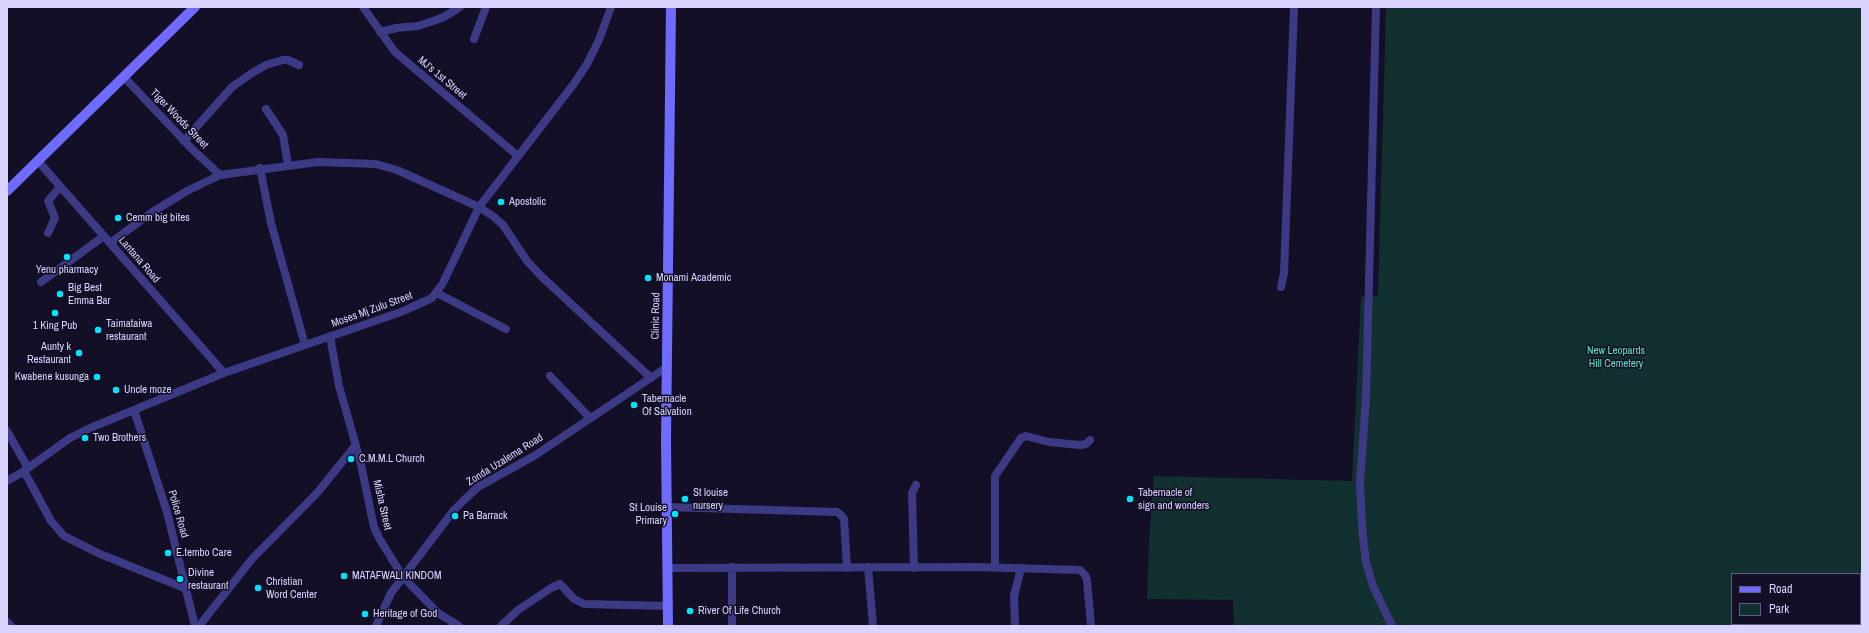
<!DOCTYPE html>
<meta charset="utf-8">
<style>
body{margin:0}
#map{position:relative;width:1869px;height:633px;overflow:hidden;background:#130f26;font-family:"Archivo Narrow",sans-serif}
canvas{display:block}
.frame{position:absolute;inset:0;border:8px solid #d9d4ff;pointer-events:none}
.legend{position:absolute;left:1731px;top:573px;width:130px;height:52px;box-sizing:border-box;background:#130f26;border:1px solid #625e7d;margin:0;padding:5px 7px;list-style:none;font-size:12px;color:#d9d4ff}
.legend li{display:flex;align-items:center;gap:8px;height:20px}
.legend b{width:20px;border:1px solid #625e7d}
</style>
<div id="map">
<canvas width="1869" height="633"></canvas>
<div class="frame"></div>
<ul class="legend">
<li><b style="height:5px;background:#6f6bff"></b>Road</li>
<li><b style="height:11px;background:#12302f"></b>Park</li>
</ul>
</div>
<script>
const g = document.querySelector('canvas').getContext('2d');
g.lineJoin = 'round';
function fillPath(path, color) {
  g.fillStyle = color;
  g.fill(path, 'evenodd');
}
function shape(rows) {
  const path = new Path2D();
  for (const r of rows) {
    path.moveTo(r[0], r[1]);
    for (let i = 2; i < r.length; i += 2) path.lineTo(r[i], r[i + 1]);
  }
  return path;
}
function trace(path, color, width, dash) {
  g.strokeStyle = color;
  g.lineWidth = width;
  g.lineCap = dash ? 'butt' : 'round';
  g.setLineDash(dash || []);
  g.stroke(path);
}
function drawText(font, color, halo, rows, align = 'center') {
  g.font = font + ' "Archivo Narrow",sans-serif';
  g.lineWidth = 3;
  g.setLineDash([]);
  g.textBaseline = 'middle';
  g.strokeStyle = halo;
  g.fillStyle = color;
  for (const [text, x, y, turn = 0] of rows) {
    g.save();
    g.translate(x, y);
    g.rotate((+turn || 0) * Math.PI / 180);
    g.textAlign = isNaN(turn) ? turn : align;
    if (halo) g.strokeText(text, 0, 0);
    g.fillText(text, 0, 0);
    g.restore();
  }
}
const green = shape([
 [1386,7,1862,7,1862,626,1234,626,1233,600,1147,599,1149,540,1154,476,1352,481,1361,297,1378,295],
 [1732,574,1860,574,1860,624,1732,624]
]);
const street = shape([
 [363,7,395,52,518,156],
 [1376,7,1366,399,1360,482,1362,527,1366,562,1373,586,1392,626],
 [380,32,396,28,418,26,433,21,444,17,460,7],
 [474,39,486,7],
 [124,77,191,148,220,175],
 [266,109,283,135,288,165],
 [184,141,232,87,252,73,266,65,283,60,288,60,299,65],
 [38,161,224,373],
 [260,168,271,223,305,345],
 [48,233,55,218,48,201,60,187],
 [110,243,154,211,187,191,220,175,318,162,376,164,397,170,479,207,494,217,503,225,527,261,541,276,651,378],
 [41,282,104,236],
 [1281,287,1284,273,1294,7],
 [437,293,506,329],
 [330,336,339,386,360,460,374,527,379,538,403,577,438,613,459,626],
 [550,376,590,418],
 [134,410,167,512,195,626],
 [7,431,28,468],
 [24,471,51,521,64,536,100,554,187,589],
 [7,481,21,473,70,438,90,428,224,373,401,312,432,298,443,283,479,207,573,85,587,64,599,40,611,7],
 [666,507,837,512,841,515,844,519,847,568],
 [868,567,873,626],
 [667,568,975,567,1080,570,1085,575,1087,580,1091,626],
 [914,568,912,493,916,485],
 [995,568,995,476,1021,438,1026,436,1049,442,1080,445,1086,444,1090,440],
 [7,622,11,626],
 [199,626,252,559,318,492,355,446],
 [376,626,391,593,454,510,464,500,478,487,534,456,667,367],
 [501,626,518,610,551,588,560,584,574,599,584,604,667,606],
 [732,626,732,567],
 [1015,626,1014,596,1021,568]
]);
const secondary = shape([
 [7,191,195,7],
 [668,626,666,441,671,7]
]);
const markers = [
 [501,202,4,"#00e5ff"],
 [118,218,4,"#00e5ff"],
 [67,257,4,"#00e5ff"],
 [648,278,4,"#00e5ff"],
 [60,294,4,"#00e5ff"],
 [55,313,4,"#00e5ff"],
 [98,330,4,"#00e5ff"],
 [79,353,4,"#00e5ff"],
 [97,377,4,"#00e5ff"],
 [116,390,4,"#00e5ff"],
 [634,405,4,"#00e5ff"],
 [85,438,4,"#00e5ff"],
 [351,459,4,"#00e5ff"],
 [685,499,4,"#00e5ff"],
 [1130,499,4,"#00e5ff"],
 [675,514,4,"#00e5ff"],
 [455,516,4,"#00e5ff"],
 [168,553,4,"#00e5ff"],
 [344,576,4,"#00e5ff"],
 [180,579,4,"#00e5ff"],
 [258,588,4,"#00e5ff"],
 [690,611,4,"#00e5ff"],
 [365,614,4,"#00e5ff"]
];
const streetNames = [
 ["MJ’s 1st Street",442,78,40],
 ["Tiger Woods Street",179,119,46],
 ["Lantana Road",139,260,49],
 ["Moses Mj Zulu Street",372,310,-20],
 ["Clinic Road",656,316,-89],
 ["Zonda Uzalema Road",505,460,-32],
 ["Misha Street",382,505,77],
 ["Police Road",178,514,74]
];
const poiNames = [
 ["Apostolic",509,202],
 ["Cemm big bites",126,218],
 ["Yenu pharmacy",67,270,"center"],
 ["Monami Academic",656,278],
 ["Big Best",68,288],
 ["Emma Bar",68,301],
 ["Taimataiwa",106,324],
 ["restaurant",106,337],
 ["1 King Pub",55,326,"center"],
 ["Aunty k",71,347,"right"],
 ["Restaurant",71,360,"right"],
 ["Kwabene kusunga",89,377,"right"],
 ["Uncle moze",124,390],
 ["Tabernacle",642,399],
 ["Of Salvation",642,412],
 ["Two Brothers",93,438],
 ["C.M.M.L Church",359,459],
 ["St louise",693,493],
 ["nursery",693,506],
 ["Tabernacle of",1138,493],
 ["sign and wonders",1138,506],
 ["St Louise",667,508,"right"],
 ["Primary",667,521,"right"],
 ["Pa Barrack",463,516],
 ["E.tembo Care",176,553],
 ["Divine",188,573],
 ["restaurant",188,586],
 ["MATAFWALI KINDOM",352,576],
 ["Christian",266,582],
 ["Word Center",266,595],
 ["River Of Life Church",698,611],
 ["Heritage of God",373,614]
];
const parkNames = [
 ["New Leopards",1616,351],
 ["Hill Cemetery",1616,364]
];
fillPath(green, '#12302f');
trace(street, '#3d3a85', 8);
trace(secondary, '#6f6bff', 10);
for (const [x, y, r, color] of markers) {
  const dot = new Path2D();
  dot.arc(x, y, r, 0, 2 * Math.PI);
  g.fillStyle = color;
  g.fill(dot);
  trace(dot, '#130f26', 1.5);
}
drawText('11px', '#d9d4ff', '#130f26', streetNames);
drawText('11px', '#d9d4ff', '#130f26', poiNames, 'left');
drawText('11px', '#5fe0c0', '#130f26', parkNames);
</script>
